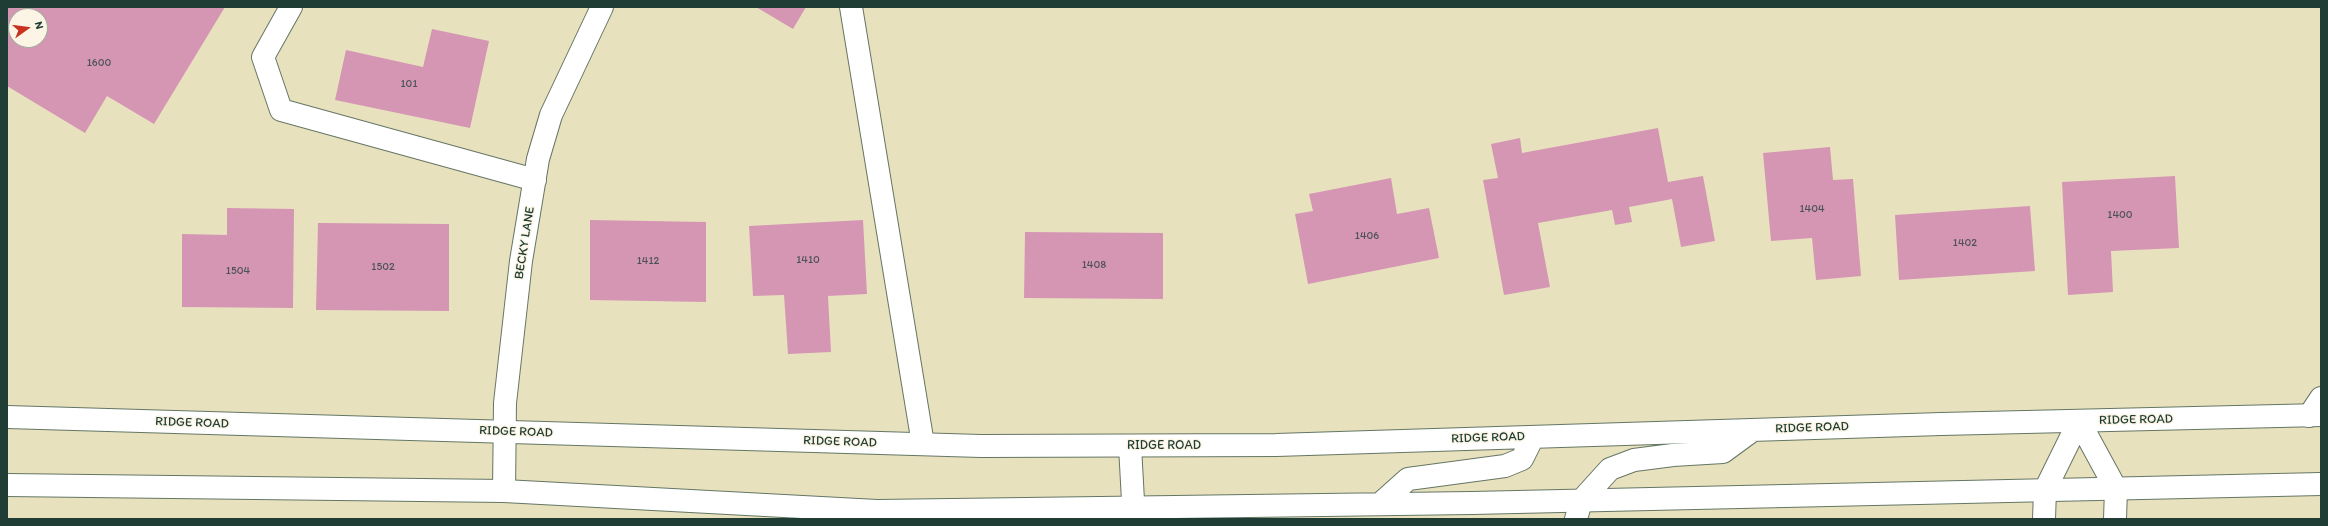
<!DOCTYPE html>
<style>
body{margin:0}
#map{position:relative;width:2328px;height:526px;overflow:hidden;background:#e8e1be;font-family:Itim,sans-serif}
canvas{display:block}
.frame{position:absolute;inset:0;border:8px solid #1f3d34;pointer-events:none}
.north{position:absolute;left:8px;top:8px;width:40px;height:40px;box-sizing:border-box;background:#fcf5e5;border:1px solid #a4ab9e;border-radius:50%;rotate:76deg;font-size:11px;font-weight:700;line-height:16px;text-align:center;color:#1f3d34}
.north::after{content:'';display:block;margin:auto;width:14px;height:18px;background:#c8321e;clip-path:polygon(50% 0,100% 100%,50% 72%,0 100%)}
</style>
<div id="map">
<canvas width="2328" height="526"></canvas>
<div class="frame"></div>
<div class="north">N</div>
</div>
<script>
const g = document.querySelector('canvas').getContext('2d');
g.lineJoin = 'round';
function fillPath(path, color) {
  g.fillStyle = color;
  g.fill(path, 'evenodd');
}
function shape(rows) {
  const path = new Path2D();
  for (const r of rows) {
    path.moveTo(r[0], r[1]);
    for (let i = 2; i < r.length; i += 2) path.lineTo(r[i], r[i + 1]);
  }
  return path;
}
function trace(path, color, width, dash) {
  g.strokeStyle = color;
  g.lineWidth = width;
  g.lineCap = dash ? 'butt' : 'round';
  g.setLineDash(dash || []);
  g.stroke(path);
}
function drawText(font, color, halo, rows, align = 'center') {
  g.font = font + ' Itim,sans-serif';
  g.lineWidth = 3;
  g.setLineDash([]);
  g.textBaseline = 'middle';
  g.strokeStyle = halo;
  g.fillStyle = color;
  for (const [text, x, y, turn = 0] of rows) {
    g.save();
    g.translate(x, y);
    g.rotate((+turn || 0) * Math.PI / 180);
    g.textAlign = isNaN(turn) ? turn : align;
    if (halo) g.strokeText(text, 0, 0);
    g.fillText(text, 0, 0);
    g.restore();
  }
}
const building = shape([
 [7,7,225,7,154,124,107,96,85,133,7,86],
 [16,16,40,16,40,40,16,40],
 [756,7,806,7,793,29],
 [432,29,489,41,470,128,335,100,346,50,423,67],
 [1658,128,1668,182,1703,176,1715,241,1681,247,1672,199,1629,207,1632,222,1615,225,1612,210,1538,223,1550,287,1504,295,1483,180,1498,178,1491,144,1520,138,1522,153],
 [1830,147,1833,180,1853,179,1861,276,1816,280,1812,238,1771,241,1763,153],
 [2175,176,2179,248,2111,251,2113,292,2068,295,2062,182],
 [1391,178,1397,214,1429,208,1439,258,1308,284,1295,214,1313,211,1309,194],
 [2030,206,2035,271,1899,280,1895,215],
 [227,208,294,209,293,308,182,307,182,234,227,235],
 [590,220,706,222,706,302,590,300],
 [863,220,867,294,828,296,831,352,788,354,784,295,753,296,749,226],
 [318,223,449,224,449,311,316,310],
 [1025,232,1163,233,1163,299,1024,298]
]);
const minor = shape([
 [291,7,263,57,281,110,535,180],
 [851,7,923,444],
 [2309,416,2321,398],
 [2079,421,2116,489,2115,519],
 [1130,446,1134,519],
 [504,491,505,403,521,261,538,159,551,115,602,7],
 [1576,519,1581,501],
 [2044,519,2045,490,2079,421]
]);
const major = shape([
 [7,417,981,446,1276,445,1941,424,2321,415],
 [7,485,504,491,877,511,1472,503,2321,484],
 [1581,501,1610,469,1634,460,1673,455,1723,452,1753,430],
 [1380,504,1408,479,1505,466,1522,459,1533,437]
]);
const numberNames = [
 ["1600",99,63],
 ["101",409,84],
 ["1404",1812,209],
 ["1400",2120,215],
 ["1406",1367,236],
 ["1402",1965,243],
 ["1410",808,260],
 ["1412",648,261],
 ["1408",1094,265],
 ["1502",383,267],
 ["1504",238,271]
];
const streetNames = [
 ["BECKY LANE",525,243,-81],
 ["RIDGE ROAD",2136,420,-1],
 ["RIDGE ROAD",192,423,2],
 ["RIDGE ROAD",1812,428,-2],
 ["RIDGE ROAD",516,432,2],
 ["RIDGE ROAD",1488,438,-2],
 ["RIDGE ROAD",840,442,2],
 ["RIDGE ROAD",1164,446]
];
fillPath(building, '#d596b4');
trace(minor, '#657664', 24);
trace(major, '#657664', 24);
trace(minor, '#fff', 22);
trace(major, '#fff', 22);
drawText('11px', '#4c5354', null, numberNames);
drawText('13px', '#1f3d34', '#fcf5e5', streetNames);
</script>
